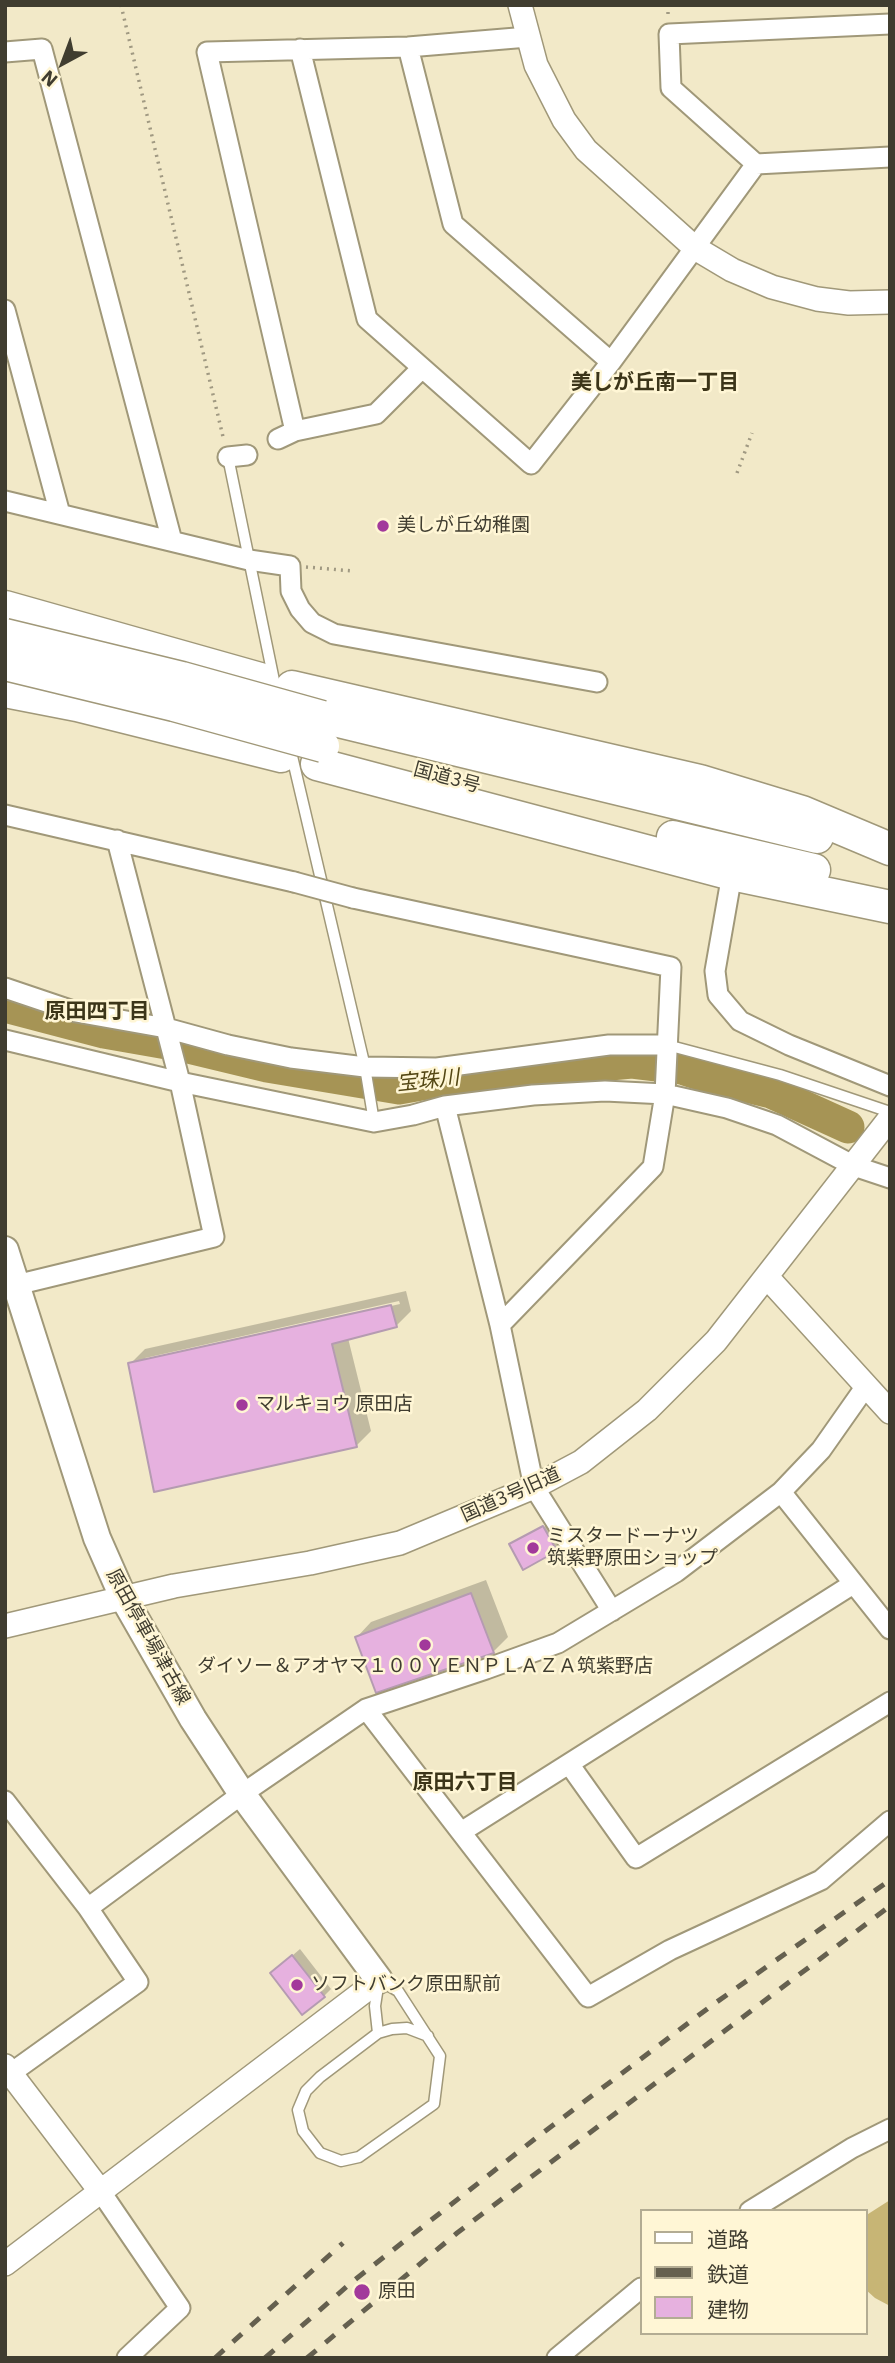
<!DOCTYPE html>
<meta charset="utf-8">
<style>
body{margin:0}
#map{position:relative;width:895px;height:2363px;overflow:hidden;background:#f2e9c8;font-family:"IBM Plex Sans","Noto Sans JP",sans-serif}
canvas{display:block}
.frame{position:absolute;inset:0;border:7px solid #403d30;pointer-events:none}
.legend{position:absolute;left:640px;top:2209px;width:228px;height:126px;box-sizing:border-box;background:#fff6d5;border:2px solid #b3ac93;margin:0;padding:9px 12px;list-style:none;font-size:21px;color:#403d30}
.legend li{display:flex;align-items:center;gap:14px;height:35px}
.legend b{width:35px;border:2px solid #b3ac93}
.north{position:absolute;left:28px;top:28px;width:70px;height:70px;-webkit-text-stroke:5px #fff6d5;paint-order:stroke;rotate:221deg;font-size:19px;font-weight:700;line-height:28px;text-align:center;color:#403d30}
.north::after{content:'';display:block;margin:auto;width:24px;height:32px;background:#403d30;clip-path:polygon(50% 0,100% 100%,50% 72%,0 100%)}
</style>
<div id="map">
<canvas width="895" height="2363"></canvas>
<div class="frame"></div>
<ul class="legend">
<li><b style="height:9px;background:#fff"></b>道路</li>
<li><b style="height:9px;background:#65604f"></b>鉄道</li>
<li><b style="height:19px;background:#e6b1df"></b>建物</li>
</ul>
<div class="north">N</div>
</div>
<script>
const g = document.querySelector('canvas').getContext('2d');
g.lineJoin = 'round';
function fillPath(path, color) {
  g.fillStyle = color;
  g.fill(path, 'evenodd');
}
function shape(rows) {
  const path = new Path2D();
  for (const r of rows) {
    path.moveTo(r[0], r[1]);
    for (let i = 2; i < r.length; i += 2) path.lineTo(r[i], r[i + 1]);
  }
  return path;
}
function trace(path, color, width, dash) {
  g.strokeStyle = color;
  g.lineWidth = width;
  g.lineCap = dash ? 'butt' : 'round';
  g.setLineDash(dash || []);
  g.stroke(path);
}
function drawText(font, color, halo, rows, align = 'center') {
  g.font = font + ' "IBM Plex Sans","Noto Sans JP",sans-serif';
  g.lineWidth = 5;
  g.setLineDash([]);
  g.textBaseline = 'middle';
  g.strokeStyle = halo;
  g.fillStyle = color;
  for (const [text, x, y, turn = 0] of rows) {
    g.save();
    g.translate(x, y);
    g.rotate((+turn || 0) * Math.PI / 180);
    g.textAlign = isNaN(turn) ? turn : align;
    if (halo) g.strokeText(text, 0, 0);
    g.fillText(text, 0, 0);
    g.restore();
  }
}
const forest = shape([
 [890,2200,890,2306,875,2298,865,2289,865,2216]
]);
const shadow = shape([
 [406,1291,411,1311,396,1326,348,1338,371,1431,356,1446,130,1364,145,1349],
 [399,1301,400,1304,145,1361,145,1358],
 [551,1523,563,1543,556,1550,511,1544,517,1539,517,1542],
 [486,1580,508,1637,493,1652,357,1637,371,1622],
 [300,1949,331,1989,324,1996,272,1973]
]);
const river = shape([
 [5,1006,104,1032,184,1046,267,1066,399,1088,456,1078,632,1062,682,1068,709,1077,771,1092,848,1127]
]);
const building = shape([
 [391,1305,397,1327,332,1344,357,1447,154,1492,128,1363,391,1305],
 [543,1526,557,1551,523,1570,509,1544,543,1526],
 [471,1593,494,1653,376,1693,355,1637,471,1593],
 [292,1955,325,1997,302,2015,270,1973,292,1955]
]);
const path = shape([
 [121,5,224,441],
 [668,5,668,18],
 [737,473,752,433],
 [306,567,353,571]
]);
const service = shape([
 [228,457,278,700],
 [291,752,365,1067,374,1122],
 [667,1045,780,1075,890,1112],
 [379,1980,398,1991,440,2056,434,2104,359,2157,341,2161,320,2153,303,2131,298,2110,306,2091,320,2077,378,2033,375,2006,379,1980],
 [378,2033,392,2029,407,2028,428,2036]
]);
const minor = shape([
 [890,24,669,34,671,88,756,164,890,157],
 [408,47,453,224,611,362],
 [300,49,367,319,531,464,611,362,756,164],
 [5,52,42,49,172,541],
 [5,310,60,514],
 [295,431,207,52,408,47,528,37],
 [278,439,295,431,376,414,421,369],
 [228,457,247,455],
 [5,501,249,560,290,566,291,591,300,609,312,623,334,634,597,682],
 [5,815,294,882],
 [732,874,715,971,718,995,740,1021,789,1045,890,1086],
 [353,898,671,967,665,1094,653,1167,500,1325],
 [5,988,76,1012,166,1028,228,1045,291,1058,365,1067,437,1068,609,1045,667,1045],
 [5,1040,180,1082,374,1122,413,1115,445,1106,533,1095,605,1091,665,1094,727,1108,777,1125,854,1166,890,1178],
 [445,1106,500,1325,534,1487,612,1611],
 [16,1285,214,1237,180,1082,117,840],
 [781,1492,890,1629],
 [366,1709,588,1997,670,1950,821,1880,890,1821],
 [569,1764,636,1858,890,1702],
 [5,1801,88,1908,138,1982,11,2073],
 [461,1832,853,1584],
 [88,1908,242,1794,366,1709,486,1669,558,1643,676,1572,781,1492,821,1450,866,1386],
 [101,2192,180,2308,127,2358],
 [750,2211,852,2148,890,2129],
 [557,2358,641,2288]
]);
const tertiary = shape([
 [520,5,536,65,564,120,586,150,695,248,732,270,772,287,817,299,849,303,890,302],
 [767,1277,890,1412],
 [5,1626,174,1586,310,1563,400,1543,534,1487,581,1462,647,1410,716,1341,890,1118],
 [5,2066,101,2192],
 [5,2264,379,1980]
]);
const secondary = shape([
 [5,1250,97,1538,123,1597,193,1719,242,1794,379,1980]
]);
const trunk = shape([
 [5,607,260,679],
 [292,687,700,781,802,812,890,849],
 [5,691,77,705,281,756],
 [322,717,817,837],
 [317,764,732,874,890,907],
 [673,837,814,870]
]);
const rail = shape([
 [215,2358,343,2243],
 [265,2358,352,2282,536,2138,711,2006,890,1880],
 [307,2358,457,2233,890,1906]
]);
const minorBridge = shape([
 [294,882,353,898]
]);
const trunkBridge = shape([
 [5,635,182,678,322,717],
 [5,664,174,705,323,746]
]);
const markers = [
 [383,526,7,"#a2399b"],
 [242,1405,7,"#a2399b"],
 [533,1548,7,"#a2399b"],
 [425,1645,7,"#a2399b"],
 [297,1985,7,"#a2399b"],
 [362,2292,9,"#a2399b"]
];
const poiNames = [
 ["美しが丘幼稚園",397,526],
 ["マルキョウ 原田店",256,1405],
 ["ミスタードーナツ",547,1537],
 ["筑紫野原田ショップ",547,1559],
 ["ダイソー＆アオヤマ１００ＹＥＮＰＬＡＺＡ筑紫野店",425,1667,"center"],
 ["ソフトバンク原田駅前",311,1985],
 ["原田",378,2292]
];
const streetNames = [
 ["国道3号",447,778,15],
 ["国道3号旧道",511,1495,-24],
 ["原田停車場津古線",148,1637,61]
];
const neighbourhoodNames = [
 ["美しが丘南一丁目",655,383],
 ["原田四丁目",97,1012],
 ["原田六丁目",465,1783]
];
const waterNames = [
 ["宝珠川",428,1081,-6]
];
fillPath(forest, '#c7b575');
fillPath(shadow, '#0003');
trace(river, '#a69455', 33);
fillPath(building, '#e6b1df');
trace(building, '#b59bb1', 2);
trace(service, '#a09879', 13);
trace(minor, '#a09879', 23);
trace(tertiary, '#a09879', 26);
trace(secondary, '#a09879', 30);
trace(trunk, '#a09879', 35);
trace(path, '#a09982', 3.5, [2, 5]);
trace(service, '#fff', 10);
trace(minor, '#fff', 19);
trace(tertiary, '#fff', 23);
trace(secondary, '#fff', 26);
trace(trunk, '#fff', 32);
trace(rail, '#65604f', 5, [12, 12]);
trace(minorBridge, '#a09879', 23, []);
trace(trunkBridge, '#a09879', 35, []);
trace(minorBridge, '#fff', 19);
trace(trunkBridge, '#fff', 32);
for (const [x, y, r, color] of markers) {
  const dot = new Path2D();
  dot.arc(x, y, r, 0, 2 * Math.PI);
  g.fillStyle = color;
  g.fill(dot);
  trace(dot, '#fff6d5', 2.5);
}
drawText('19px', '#403d30', '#fff6d5', poiNames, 'left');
drawText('19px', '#403d30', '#fff6d5', streetNames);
drawText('bold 21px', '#3c3519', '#fff6d5', neighbourhoodNames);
drawText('italic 21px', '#544714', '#fff6d5', waterNames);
</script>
